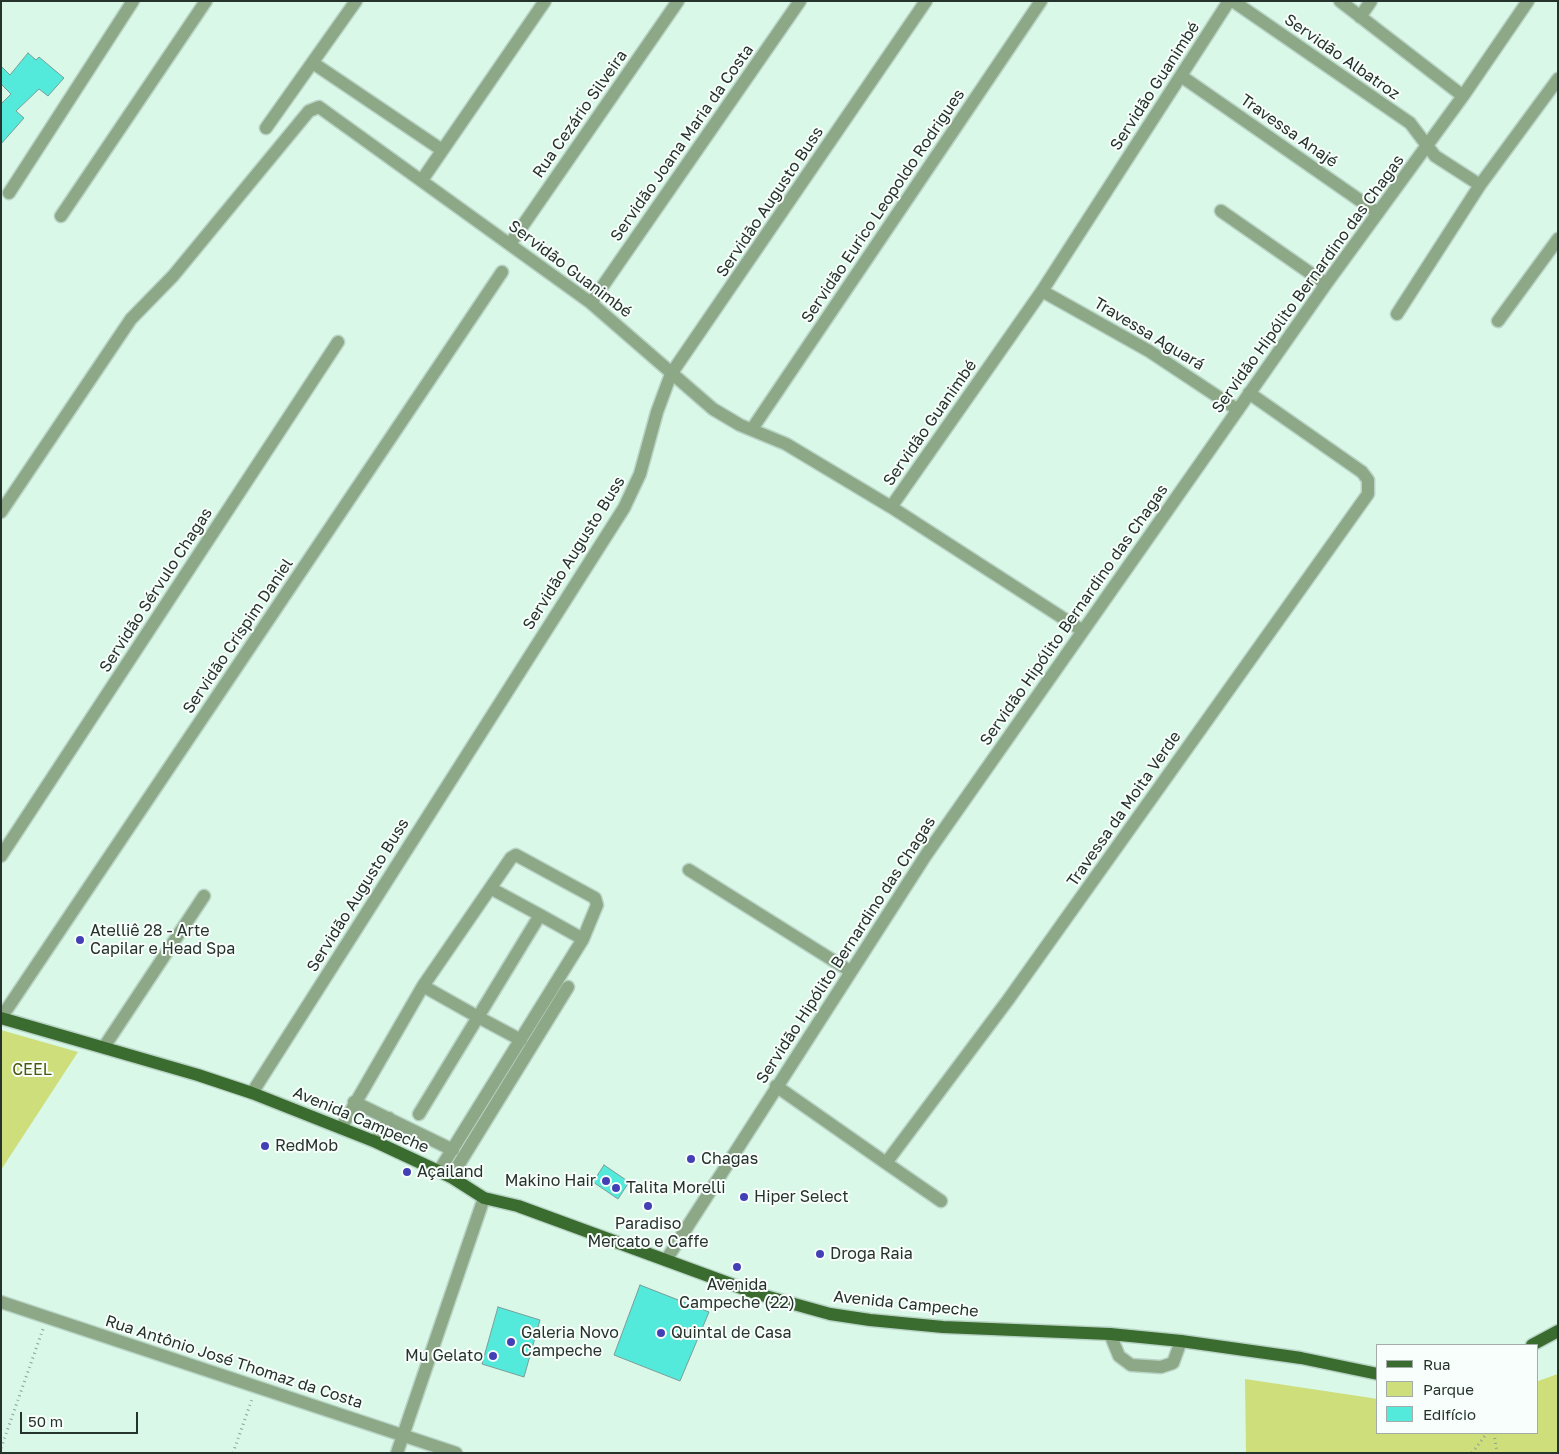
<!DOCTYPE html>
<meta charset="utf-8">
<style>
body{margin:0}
#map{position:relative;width:1559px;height:1454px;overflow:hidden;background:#d9f8e8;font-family:"Golos Text",sans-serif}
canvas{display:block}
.frame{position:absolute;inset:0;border:2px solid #26322c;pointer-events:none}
.legend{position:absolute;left:1376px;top:1344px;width:162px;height:90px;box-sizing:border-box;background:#f8fefb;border:1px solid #a4aca8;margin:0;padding:6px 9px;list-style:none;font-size:15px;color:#26322c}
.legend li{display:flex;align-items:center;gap:10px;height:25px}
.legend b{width:25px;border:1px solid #a4aca8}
.scale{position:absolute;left:20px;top:1412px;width:118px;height:22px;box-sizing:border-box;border:2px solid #26322c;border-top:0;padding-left:6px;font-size:15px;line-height:18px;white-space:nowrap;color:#26322c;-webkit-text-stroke:4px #f8fefb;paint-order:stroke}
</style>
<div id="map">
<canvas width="1559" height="1454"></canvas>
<div class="frame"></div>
<ul class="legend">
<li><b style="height:6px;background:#396c2e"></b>Rua</li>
<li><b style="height:14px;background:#cdde7b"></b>Parque</li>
<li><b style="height:14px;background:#54eadb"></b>Edifício</li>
</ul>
<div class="scale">50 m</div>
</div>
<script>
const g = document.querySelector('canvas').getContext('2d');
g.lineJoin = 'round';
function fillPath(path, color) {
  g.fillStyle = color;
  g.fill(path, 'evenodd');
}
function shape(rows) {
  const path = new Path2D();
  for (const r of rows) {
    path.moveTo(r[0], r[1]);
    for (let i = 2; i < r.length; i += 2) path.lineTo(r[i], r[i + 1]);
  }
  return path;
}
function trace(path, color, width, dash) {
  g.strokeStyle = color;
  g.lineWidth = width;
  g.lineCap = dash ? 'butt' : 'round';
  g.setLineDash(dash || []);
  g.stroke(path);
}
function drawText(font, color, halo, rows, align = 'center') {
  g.font = font + ' "Golos Text",sans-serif';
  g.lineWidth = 4;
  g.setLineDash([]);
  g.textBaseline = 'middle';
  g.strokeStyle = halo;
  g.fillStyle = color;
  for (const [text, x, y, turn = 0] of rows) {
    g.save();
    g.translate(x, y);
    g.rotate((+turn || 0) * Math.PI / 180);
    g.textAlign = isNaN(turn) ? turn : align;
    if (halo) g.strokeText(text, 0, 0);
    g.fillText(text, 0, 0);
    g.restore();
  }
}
const green = shape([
 [1,1030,78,1052,1,1170],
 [1558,1374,1558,1453,1246,1453,1245,1379,1378,1399,1378,1433,1538,1433,1538,1381]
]);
const building = shape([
 [28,53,36,60,39,57,64,78,48,96,39,89,16,111,24,118,1,144,1,104,11,94,1,84,1,66,10,75,28,53],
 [604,1165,629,1182,618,1199,593,1182,604,1165],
 [640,1285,709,1312,680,1381,614,1355,640,1285],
 [498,1307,540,1320,524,1377,482,1364,498,1307]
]);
const path = shape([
 [1494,1433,1497,1453],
 [1,1448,43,1329],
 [233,1453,252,1399],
 [1472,1453,1487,1433]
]);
const minor = shape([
 [1233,1,1410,123,1435,156,1480,185],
 [1340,1,1463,96],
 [1360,17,1371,1],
 [313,63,442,150],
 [1181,76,1378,213],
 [266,128,356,1],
 [422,180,545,1],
 [9,193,133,1],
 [1221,211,1326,284],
 [61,216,206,1],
 [510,244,678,1],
 [1042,291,1149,351,1238,410],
 [591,303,800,1],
 [1397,314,1480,185,1558,79],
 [1498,321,1558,239],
 [752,429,1041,1],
 [891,507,1042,291,1229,1],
 [1,512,131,319,173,276,309,111,319,107,591,303,713,409,740,425,786,444,891,507,1083,631],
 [1,856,338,342],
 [689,870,850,971],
 [492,889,540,915],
 [1,1018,502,272],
 [104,1047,204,896],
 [776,1086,886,1163,1008,1000,1368,494,1368,480,1362,472,1249,393],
 [252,1093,624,508,640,474,657,412,671,374,926,1],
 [354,1102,453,1150],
 [419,1114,478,1017,423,986],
 [341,1128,423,986,511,858,516,855,595,898,597,905,583,939,540,915,478,1017,521,1040],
 [376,1142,389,1118],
 [886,1163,941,1201],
 [439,1171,583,939],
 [451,1177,568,987],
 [666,1260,926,855,1326,284,1463,96,1528,1],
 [1,1302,456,1453],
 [1110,1334,1119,1356,1131,1365,1161,1367,1173,1363,1181,1341],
 [397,1453,484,1198]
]);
const major = shape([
 [1,1018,198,1075,252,1093,376,1142,451,1177,484,1198,518,1206,758,1294,830,1314,870,1320,943,1327,1110,1334,1181,1341,1301,1358,1378,1374],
 [1532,1345,1558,1331]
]);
const markers = [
 [80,940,5,"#4340b6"],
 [265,1146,5,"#4340b6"],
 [691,1159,5,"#4340b6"],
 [407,1172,5,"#4340b6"],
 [606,1181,5,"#4340b6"],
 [616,1188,5,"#4340b6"],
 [744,1197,5,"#4340b6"],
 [648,1206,5,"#4340b6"],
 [820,1254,5,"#4340b6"],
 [737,1267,5,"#4340b6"],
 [661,1333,5,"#4340b6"],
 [511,1342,5,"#4340b6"],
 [493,1356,5,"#4340b6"]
];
const streetNames = [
 ["Servidão Albatroz",1342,57,35],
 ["Servidão Guanimbé",1155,86,-57],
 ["Rua Cezário Silveira",580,114,-55],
 ["Travessa Anajé",1289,131,35],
 ["Servidão Joana Maria da Costa",682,143,-55],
 ["Servidão Augusto Buss",770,202,-56],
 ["Servidão Eurico Leopoldo Rodrigues",883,206,-56],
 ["Servidão Guanimbé",570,269,37],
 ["Servidão Hipólito Bernardino das Chagas",1308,284,-54],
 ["Travessa Aguará",1149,334,31],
 ["Servidão Guanimbé",930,423,-55],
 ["Servidão Augusto Buss",574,553,-58],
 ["Servidão Sérvulo Chagas",156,590,-57],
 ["Servidão Hipólito Bernardino das Chagas",1074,615,-55],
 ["Servidão Crispim Daniel",238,636,-56],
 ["Travessa da Moita Verde",1124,809,-55],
 ["Servidão Augusto Buss",358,895,-58],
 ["Servidão Hipólito Bernardino das Chagas",846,950,-57],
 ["Avenida Campeche",361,1120,23],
 ["Avenida Campeche",906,1304,6],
 ["Rua Antônio José Thomaz da Costa",234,1362,18]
];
const poiNames = [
 ["Atelliê 28 - Arte",90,931],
 ["Capilar e Head Spa",90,949],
 ["RedMob",275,1146],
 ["Chagas",701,1159],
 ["Açailand",417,1172],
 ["Makino Hair",596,1181,"right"],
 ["Talita Morelli",626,1188],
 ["Hiper Select",754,1197],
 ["Paradiso",648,1224,"center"],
 ["Mercato e Caffe",648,1242,"center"],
 ["Droga Raia",830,1254],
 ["Avenida",737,1285,"center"],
 ["Campeche (22)",737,1303,"center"],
 ["Galeria Novo",521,1333],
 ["Campeche",521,1351],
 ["Quintal de Casa",671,1333],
 ["Mu Gelato",483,1356,"right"]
];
const parkNames = [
 ["CEEL",32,1070]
];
fillPath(green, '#cdde7b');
fillPath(building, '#54eadb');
trace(building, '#7b9d98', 1);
trace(minor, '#b9d4c6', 15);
trace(major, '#b9d4c6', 15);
trace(path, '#8ca297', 3, [1, 4]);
trace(minor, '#8da887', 12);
trace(major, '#396c2e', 12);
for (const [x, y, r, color] of markers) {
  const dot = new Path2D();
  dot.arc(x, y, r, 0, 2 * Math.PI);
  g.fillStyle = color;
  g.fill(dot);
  trace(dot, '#f8fefb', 2);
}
drawText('16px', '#26322c', '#f8fefb', streetNames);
drawText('16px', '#26322c', '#f8fefb', poiNames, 'left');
drawText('16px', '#4e570b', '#f8fefb', parkNames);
</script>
